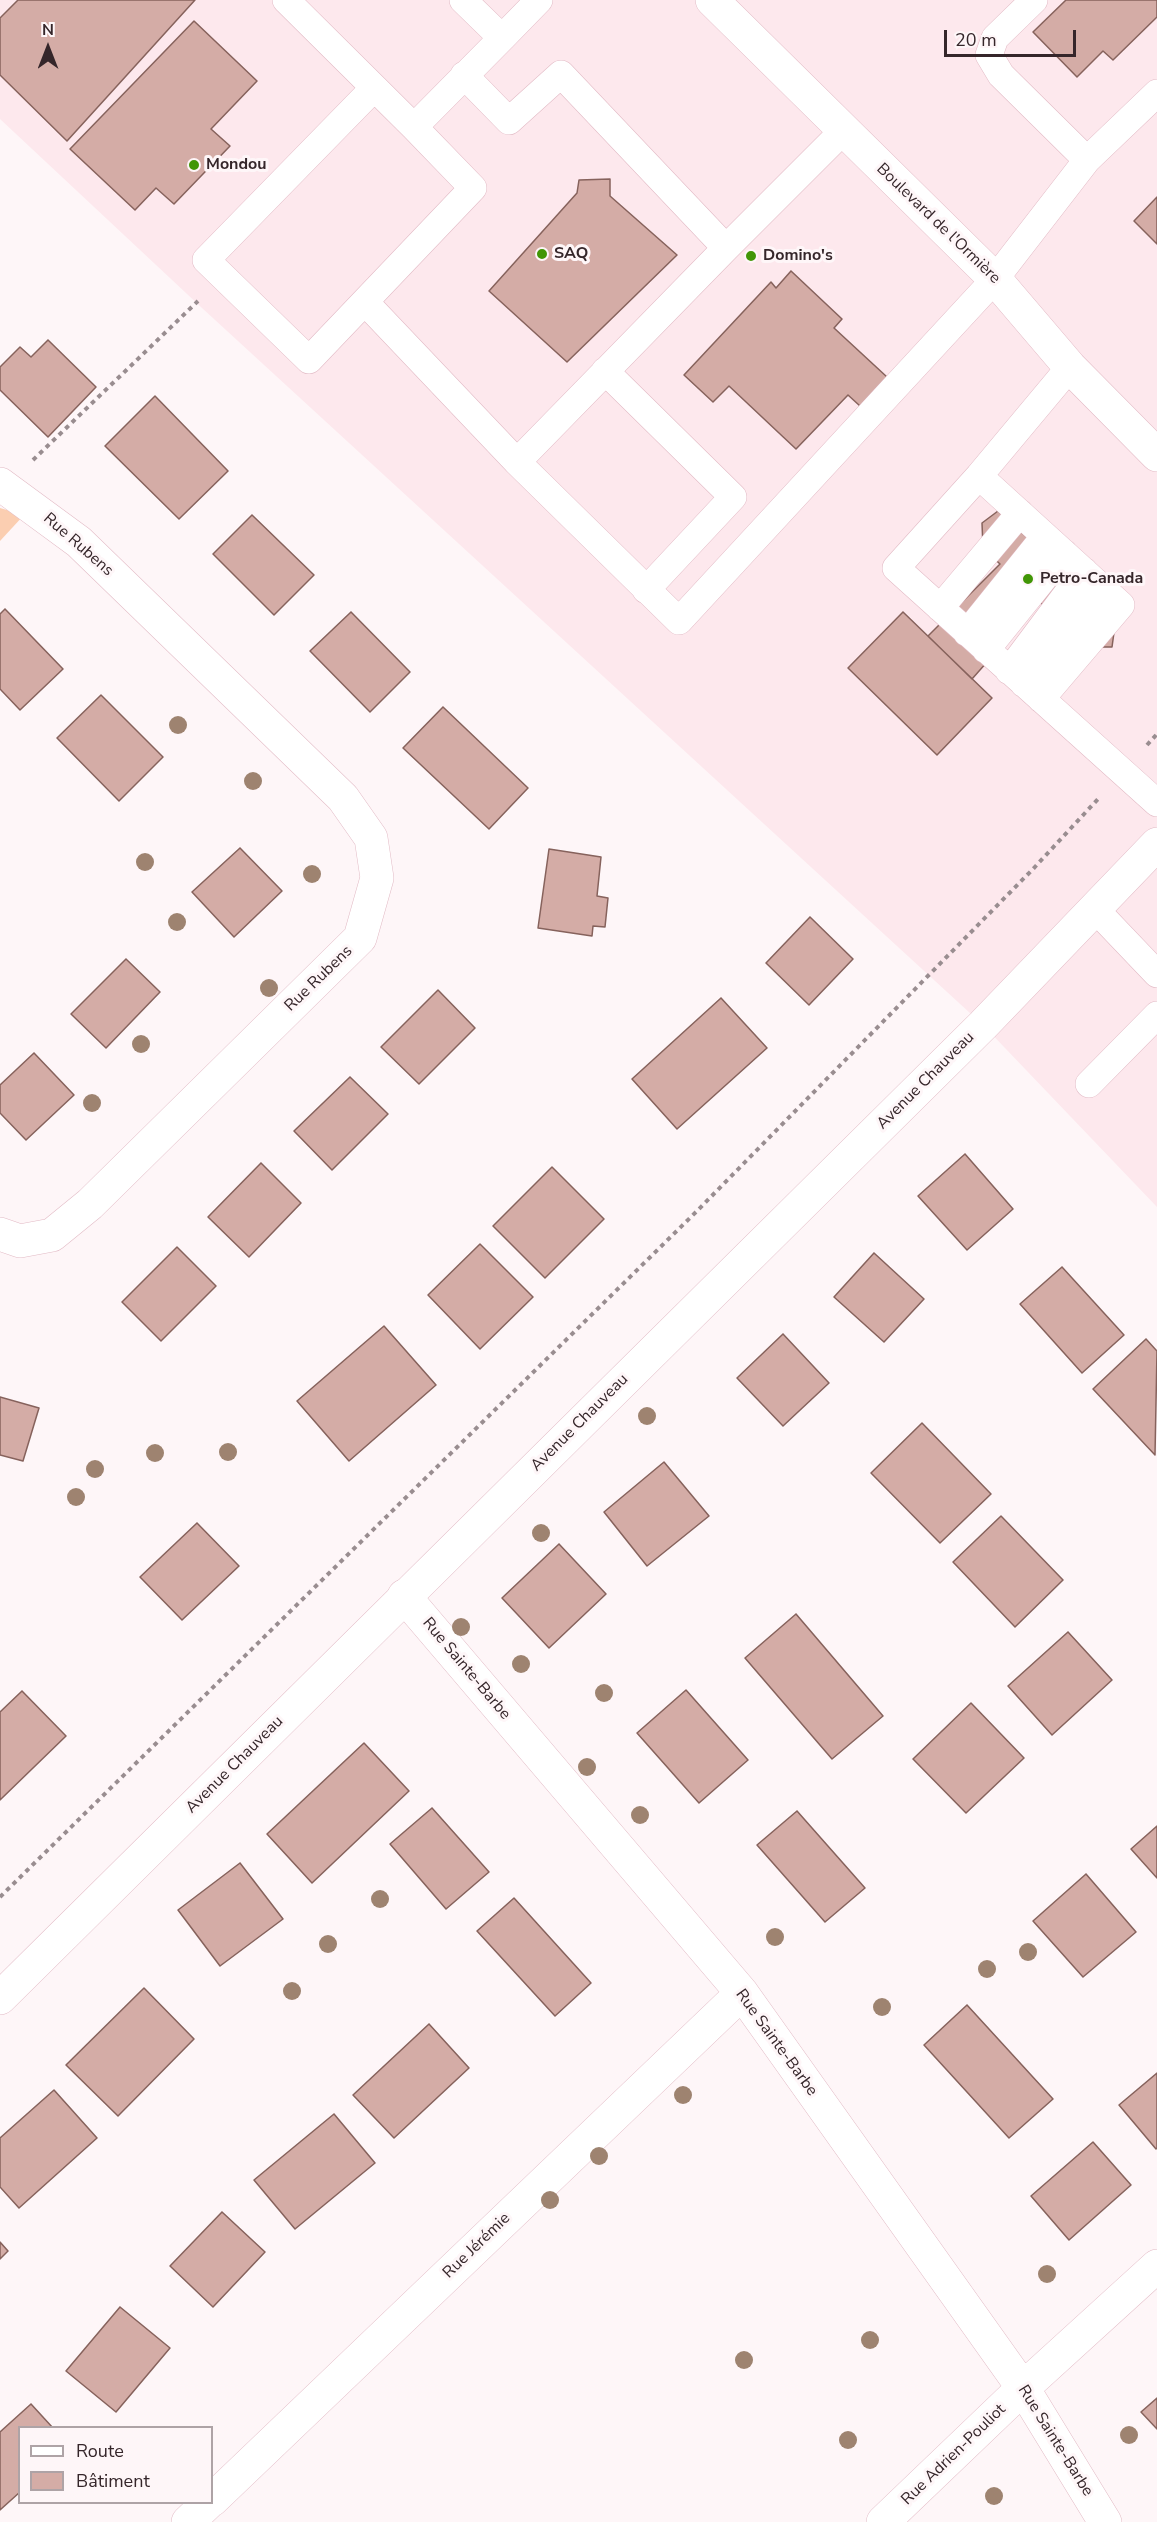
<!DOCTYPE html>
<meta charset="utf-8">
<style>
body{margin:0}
#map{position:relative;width:1157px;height:2522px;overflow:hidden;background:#fef6f8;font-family:"Nunito Sans",sans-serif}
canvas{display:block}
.legend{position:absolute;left:18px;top:2426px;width:195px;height:78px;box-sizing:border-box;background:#fef6f8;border:2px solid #aea3a6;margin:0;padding:8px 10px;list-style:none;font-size:18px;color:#35262a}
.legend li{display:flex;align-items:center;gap:12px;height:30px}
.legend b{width:30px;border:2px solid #aea3a6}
.north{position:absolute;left:18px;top:18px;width:60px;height:60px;-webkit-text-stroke:4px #fef6f8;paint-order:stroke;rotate:0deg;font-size:16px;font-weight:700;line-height:24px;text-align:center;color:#35262a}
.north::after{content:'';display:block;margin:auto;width:21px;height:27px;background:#35262a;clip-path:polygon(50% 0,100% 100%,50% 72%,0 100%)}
.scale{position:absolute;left:944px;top:30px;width:132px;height:27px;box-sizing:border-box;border:3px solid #35262a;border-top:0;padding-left:8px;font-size:18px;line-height:21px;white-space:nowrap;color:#35262a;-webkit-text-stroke:4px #fef6f8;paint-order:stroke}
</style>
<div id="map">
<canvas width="1157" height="2522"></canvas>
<ul class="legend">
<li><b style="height:8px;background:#fff"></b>Route</li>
<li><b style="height:16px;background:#d4aca6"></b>Bâtiment</li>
</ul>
<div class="north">N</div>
<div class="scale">20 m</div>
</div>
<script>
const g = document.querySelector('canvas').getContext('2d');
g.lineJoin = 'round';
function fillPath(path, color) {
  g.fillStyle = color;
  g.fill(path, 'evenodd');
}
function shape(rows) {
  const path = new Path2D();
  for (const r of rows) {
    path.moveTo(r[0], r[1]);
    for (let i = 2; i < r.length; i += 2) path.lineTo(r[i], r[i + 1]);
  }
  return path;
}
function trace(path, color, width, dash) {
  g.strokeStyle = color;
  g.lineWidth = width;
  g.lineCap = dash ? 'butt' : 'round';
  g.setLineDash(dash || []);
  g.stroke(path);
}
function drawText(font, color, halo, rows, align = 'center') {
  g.font = font + ' "Nunito Sans",sans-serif';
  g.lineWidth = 6;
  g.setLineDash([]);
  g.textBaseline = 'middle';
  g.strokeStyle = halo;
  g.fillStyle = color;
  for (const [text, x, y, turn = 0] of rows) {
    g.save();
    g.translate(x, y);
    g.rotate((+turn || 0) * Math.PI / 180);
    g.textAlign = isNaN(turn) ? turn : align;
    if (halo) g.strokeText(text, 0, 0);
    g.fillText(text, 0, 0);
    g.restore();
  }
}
const built = shape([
 [0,0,1157,0,1157,1207,983,1025,202,308,0,119]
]);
const green = shape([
 [0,508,24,515,0,541]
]);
const building = shape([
 [18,0,195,0,67,141,0,75,0,18,18,0],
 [1066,0,1157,0,1157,17,1113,60,1103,51,1077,77,1033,32,1066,0],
 [194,21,257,81,211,129,230,146,174,204,156,188,135,210,70,149,194,21],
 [610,179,610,196,677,255,567,362,489,291,577,193,579,180,610,179],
 [1157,197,1157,244,1134,221,1157,197],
 [791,271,842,319,834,328,887,377,860,406,848,395,796,449,729,386,713,402,684,375,771,282,776,288,791,271],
 [48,340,96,387,48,437,0,390,0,367,20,347,31,357,48,340],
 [155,396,228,471,179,519,105,446,155,396],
 [998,511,1116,618,1112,647,1087,647,1040,602,972,679,928,636,1000,564,983,548,982,523,998,511],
 [252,515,314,575,274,615,213,554,252,515],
 [5,609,63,669,20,710,0,689,0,614,5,609],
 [351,612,410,672,370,712,310,651,351,612],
 [903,612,992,698,937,755,848,668,903,612],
 [101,695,163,757,119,801,57,738,101,695],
 [443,707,528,788,489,829,403,748,443,707],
 [240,848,282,891,234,937,192,892,240,848],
 [549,849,601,857,597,896,608,898,605,927,593,926,592,936,538,928,549,849],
 [810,917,853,959,809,1005,766,963,810,917],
 [126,959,160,992,106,1048,71,1014,126,959],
 [438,990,475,1028,419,1084,381,1047,438,990],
 [721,998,767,1048,677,1129,632,1079,721,998],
 [34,1053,74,1095,26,1140,0,1113,0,1085,34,1053],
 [350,1077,388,1114,332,1170,294,1131,350,1077],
 [965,1154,1013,1209,967,1250,918,1196,965,1154],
 [261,1163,301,1203,249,1257,208,1217,261,1163],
 [552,1167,604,1219,545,1278,493,1226,552,1167],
 [480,1244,533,1297,480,1349,428,1295,480,1244],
 [177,1247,216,1286,161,1341,122,1302,177,1247],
 [874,1253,924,1299,884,1342,834,1297,874,1253],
 [1062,1267,1124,1335,1082,1373,1020,1304,1062,1267],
 [384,1326,436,1385,349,1461,297,1401,384,1326],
 [783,1334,829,1383,783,1426,737,1378,783,1334],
 [1146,1339,1157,1351,1155,1455,1093,1389,1146,1339],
 [0,1397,39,1408,23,1461,0,1455,0,1397],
 [922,1423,991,1494,940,1543,871,1473,922,1423],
 [664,1462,709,1516,647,1566,604,1512,664,1462],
 [1001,1516,1063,1580,1015,1627,953,1562,1001,1516],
 [197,1523,239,1566,182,1620,140,1577,197,1523],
 [559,1544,606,1594,549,1648,502,1598,559,1544],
 [796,1614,883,1716,832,1759,745,1658,796,1614],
 [1068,1632,1112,1680,1052,1735,1008,1686,1068,1632],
 [686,1690,748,1760,699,1803,637,1733,686,1690],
 [22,1691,66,1736,0,1800,0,1712,22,1691],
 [971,1703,1024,1758,966,1813,913,1759,971,1703],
 [364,1743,409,1791,312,1883,267,1834,364,1743],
 [432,1808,489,1872,446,1909,390,1844,432,1808],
 [797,1811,865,1888,825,1922,757,1845,797,1811],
 [1157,1826,1157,1878,1131,1849,1157,1826],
 [240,1863,283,1919,220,1966,178,1910,240,1863],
 [1086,1874,1136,1932,1083,1977,1033,1921,1086,1874],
 [514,1898,591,1983,555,2016,477,1931,514,1898],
 [144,1988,194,2039,118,2116,66,2065,144,1988],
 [967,2005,1053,2099,1009,2138,924,2045,967,2005],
 [429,2024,469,2068,394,2138,353,2095,429,2024],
 [1157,2073,1157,2148,1156,2149,1119,2105,1157,2073],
 [54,2090,97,2138,19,2208,0,2187,0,2138,54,2090],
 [334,2114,375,2163,295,2229,254,2180,334,2114],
 [1093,2142,1131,2185,1069,2240,1031,2196,1093,2142],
 [222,2212,265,2252,213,2307,170,2266,222,2212],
 [0,2242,8,2251,0,2259,0,2242],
 [120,2307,170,2348,116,2412,66,2371,120,2307],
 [1157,2398,1157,2429,1141,2412,1157,2398],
 [31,2404,53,2428,20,2428,20,2492,0,2510,0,2432,31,2404]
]);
const path = shape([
 [33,460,198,301],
 [1147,745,1157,734],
 [0,1897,696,1212,1033,869,1098,799]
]);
const lane = shape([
 [286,0,414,127,473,188,309,360,206,260,374,88],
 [463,0,502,38,539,0],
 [1034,0,995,38,989,55,1001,75,1087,160],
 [464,75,509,121,561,74,726,248],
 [414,127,502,38],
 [843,131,726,248,517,462,679,621,995,279,1087,160,1157,93],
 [365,302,517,462],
 [1070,367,979,476,896,568,1157,803],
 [605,371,733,497,646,590],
 [979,476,1121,605,1041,699],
 [940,608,1020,513],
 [967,633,1045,536],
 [986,650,1064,553],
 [1009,671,1084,571],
 [1024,684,1101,587],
 [1095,909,1157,974],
 [1089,1084,1157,1015]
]);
const street = shape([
 [0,484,79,542,343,798,371,838,377,878,360,938,90,1204,52,1235,20,1241,0,1234],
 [404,1596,742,1993,1023,2388,1105,2522],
 [212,2500,742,1993],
 [188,2522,209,2502],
 [883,2522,1023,2388,1157,2266]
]);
const secondary = shape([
 [712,0,995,279,1070,367,1157,455],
 [0,1998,983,1025,1157,844]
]);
const trees = [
 [178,725],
 [253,781],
 [145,862],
 [312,874],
 [177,922],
 [269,988],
 [141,1044],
 [92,1103],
 [647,1416],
 [228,1452],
 [155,1453],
 [95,1469],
 [76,1497],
 [541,1533],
 [461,1627],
 [521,1664],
 [604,1693],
 [587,1767],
 [640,1815],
 [380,1899],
 [775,1937],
 [328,1944],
 [1028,1952],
 [987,1969],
 [292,1991],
 [882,2007],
 [683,2095],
 [599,2156],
 [550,2200],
 [1047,2274],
 [870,2340],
 [744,2360],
 [1129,2435],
 [848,2440],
 [994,2496]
];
const markers = [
 [194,165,6,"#419606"],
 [542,254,6,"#419606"],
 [751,256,6,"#419606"],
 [1028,579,6,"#419606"]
];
const poiNames = [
 ["Mondou",206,165],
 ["SAQ",554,254],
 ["Domino's",763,256],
 ["Petro-Canada",1040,579]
];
const streetNames = [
 ["Boulevard de l'Ormière",938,224,44],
 ["Rue Rubens",78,545,41],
 ["Rue Rubens",319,979,-44],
 ["Avenue Chauveau",926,1081,-45],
 ["Avenue Chauveau",580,1423,-45],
 ["Rue Sainte-Barbe",466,1669,50],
 ["Avenue Chauveau",235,1765,-45],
 ["Rue Sainte-Barbe",776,2043,54],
 ["Rue Jérémie",477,2246,-44],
 ["Rue Sainte-Barbe",1055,2441,58],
 ["Rue Adrien-Pouliot",954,2455,-44]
];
fillPath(built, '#fde8ed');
fillPath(green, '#fbceb1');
fillPath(building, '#d4aca6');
trace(building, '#86625c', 1.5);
trace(lane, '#e2bac5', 28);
trace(street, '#e2bac5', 34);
trace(secondary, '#e2bac5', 34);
trace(path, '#998d90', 4, [4.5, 4.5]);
trace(lane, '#fff', 27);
trace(street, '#fff', 33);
trace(secondary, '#fff', 33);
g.fillStyle = '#9e8370';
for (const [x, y] of trees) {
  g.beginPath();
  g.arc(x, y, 9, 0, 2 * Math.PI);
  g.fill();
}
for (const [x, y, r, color] of markers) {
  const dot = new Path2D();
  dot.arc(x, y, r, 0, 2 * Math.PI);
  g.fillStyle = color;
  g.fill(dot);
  trace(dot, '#fef6f8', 2);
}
drawText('bold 16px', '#35262a', '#fef6f8', poiNames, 'left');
drawText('16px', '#35262a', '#fef6f8', streetNames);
</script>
